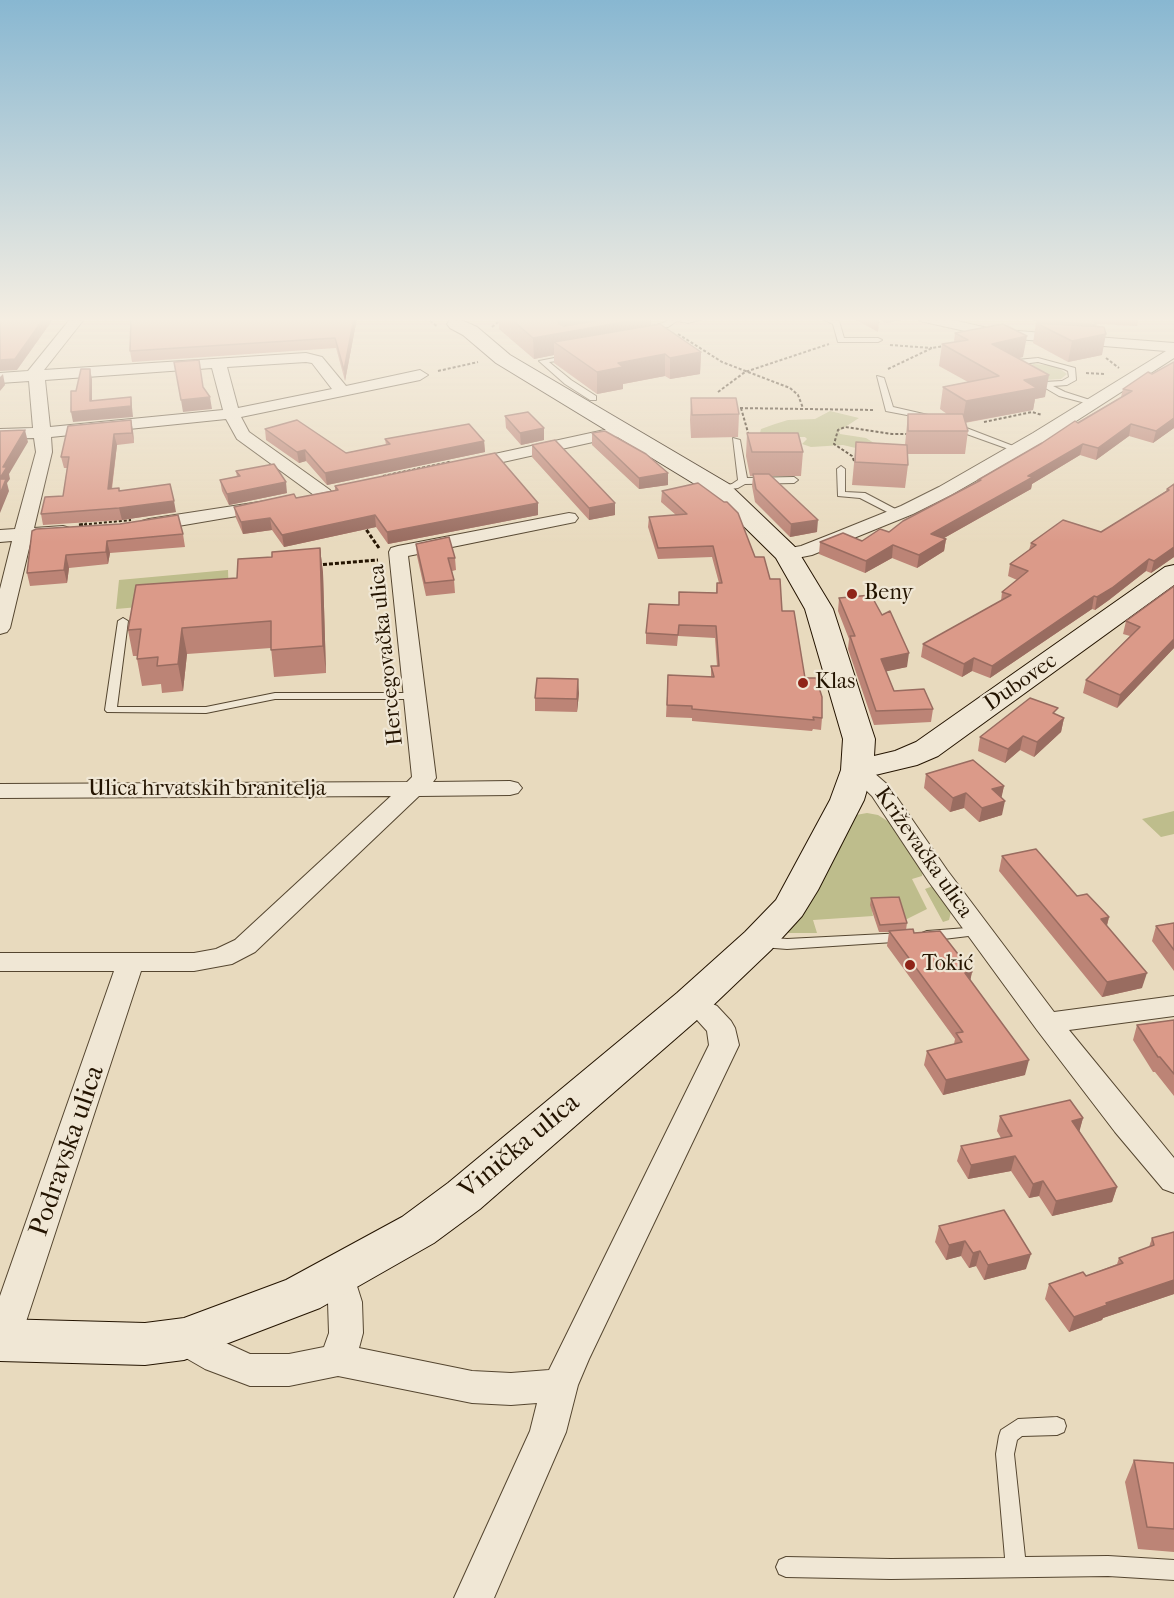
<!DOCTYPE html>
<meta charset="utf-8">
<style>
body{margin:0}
canvas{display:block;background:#e8dabe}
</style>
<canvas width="1174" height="1598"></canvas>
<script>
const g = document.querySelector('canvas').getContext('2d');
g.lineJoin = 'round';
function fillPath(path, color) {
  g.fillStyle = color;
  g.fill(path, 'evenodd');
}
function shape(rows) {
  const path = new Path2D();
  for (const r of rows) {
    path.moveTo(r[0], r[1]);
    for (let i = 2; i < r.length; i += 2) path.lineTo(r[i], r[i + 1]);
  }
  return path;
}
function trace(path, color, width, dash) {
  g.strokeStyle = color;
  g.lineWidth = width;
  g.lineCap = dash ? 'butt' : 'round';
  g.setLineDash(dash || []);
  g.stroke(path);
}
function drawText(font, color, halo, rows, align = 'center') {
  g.font = font + ' "IM FELL French Canon",serif';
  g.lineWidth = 4.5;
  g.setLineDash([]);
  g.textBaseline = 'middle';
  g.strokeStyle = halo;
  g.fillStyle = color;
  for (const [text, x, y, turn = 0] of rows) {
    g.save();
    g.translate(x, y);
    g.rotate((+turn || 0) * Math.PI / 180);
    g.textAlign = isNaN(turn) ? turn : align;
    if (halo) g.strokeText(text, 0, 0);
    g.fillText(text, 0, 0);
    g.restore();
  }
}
const green = shape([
 [1034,364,1056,366,1067,374,1061,379,1043,380,1026,366],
 [830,411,859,418,839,431,840,434,866,438,874,443,860,449,843,445,811,447,802,444,807,439,805,437,763,437,760,433,761,429,775,424,788,420,815,419],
 [228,570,229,599,116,609,119,580],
 [1174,811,1174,834,1161,837,1142,819],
 [867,813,878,815,889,822,923,871,922,876,912,879,927,909,903,921,871,905,873,916,813,920,817,933,787,933,846,824,856,815],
 [933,886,951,912,949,920,943,922,925,889]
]);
const pathFar1 = shape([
 [426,318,437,326],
 [492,327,503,318],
 [678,334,722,362,790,388,798,395,803,408],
 [890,345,932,348],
 [1106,358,1119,368],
 [888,369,932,348,944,346],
 [438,371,478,362],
 [1086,373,1106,374],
 [718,392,745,372,829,344],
 [735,408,874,410],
 [741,408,749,436],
 [984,422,1032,412,1042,415],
 [854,461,852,456,834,444,838,430,845,427,892,434,908,434,908,432],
 [383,476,450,462],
 [79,525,131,520]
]);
const path = shape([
 [79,525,87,524],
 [363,525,379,548],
 [317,565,378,560]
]);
const service = shape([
 [671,318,688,319,707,318,688,323,677,321,668,327,649,330,645,328,663,323,671,318],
 [821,318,831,318,839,321,844,338,878,338,882,340,878,342,838,342,833,324,821,318],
 [570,355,574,357,573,359,549,362,571,380,596,396,596,400,590,400,565,384,539,361,570,355],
 [1038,358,1075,368,1076,380,1067,385,1053,386,1065,392,1093,401,1093,405,1059,396,1042,386,1018,381,1008,372,1011,363,1017,360,1038,358],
 [1038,362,1064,369,1068,371,1069,377,1062,381,1044,382,1024,377,1016,371,1017,366,1022,364,1038,362],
 [877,376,884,378,893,407,928,415,928,419,886,411,877,376],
 [950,424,956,424,1021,449,1014,451,950,428,950,424],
 [733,438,740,440,747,478,794,477,798,480,794,483,745,484,738,488,717,491,717,487,732,484,738,480,733,438],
 [841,466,845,469,845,492,865,493,901,512,901,516,895,516,860,498,838,496,837,469,841,466],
 [123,618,128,621,117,707,206,707,275,693,415,693,420,696,415,699,275,699,206,713,107,712,105,710,118,621,123,618],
 [980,927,985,928,987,931,985,934,927,941,922,939,920,936,922,933,927,931,980,927],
 [904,933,909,935,911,938,909,941,787,949,762,947,757,945,755,942,757,939,762,937,787,939,904,933],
 [1057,1417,1064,1420,1066,1426,1064,1432,1057,1435,1022,1436,1017,1440,1014,1454,1025,1557,1108,1556,1174,1560,1174,1580,1108,1576,891,1579,786,1577,779,1574,776,1567,779,1560,786,1557,891,1559,1005,1558,996,1454,999,1436,1001,1430,1018,1419,1057,1417]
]);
const minor = shape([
 [71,318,85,318,44,370,306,353,322,357,346,386,420,370,428,375,420,380,241,417,249,432,330,490,333,494,330,498,324,499,318,498,237,439,226,419,51,437,52,452,34,528,63,526,70,528,72,532,70,536,63,538,31,540,10,628,7,632,0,634,0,589,12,541,0,542,0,530,15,529,36,452,34,438,0,439,0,429,33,428,29,381,0,383,0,373,28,371,71,318],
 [306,362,312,363,332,389,238,408,227,367,306,362],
 [212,368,223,410,50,427,45,380,212,368],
 [918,318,944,318,992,329,1174,343,1174,358,1045,441,951,495,913,514,812,555,787,560,780,558,778,554,780,550,801,546,834,533,901,506,939,487,1033,433,1166,351,992,337,920,321,918,318],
 [623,426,631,431,629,434,467,470,461,469,458,465,461,461,467,460,623,426],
 [266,501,272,502,275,506,272,510,149,531,142,529,140,525,142,521,149,519,266,501],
 [569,513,575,514,578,518,575,522,408,556,436,778,433,782,510,781,518,783,522,788,518,793,510,795,419,796,255,952,232,964,194,971,141,971,20,1340,14,1351,0,1355,0,1296,114,971,0,971,0,953,194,953,216,949,235,940,391,796,0,798,0,784,407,782,412,777,389,552,391,548,398,546,569,513],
 [857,763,865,765,889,786,947,870,1054,1012,1174,996,1174,1016,1069,1030,1174,1158,1174,1193,1163,1189,1115,1132,1037,1030,929,882,872,796,845,770,849,765,857,763],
 [691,993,717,1006,731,1021,735,1028,739,1045,589,1359,578,1385,566,1432,494,1598,454,1598,530,1431,537,1403,511,1405,472,1403,338,1376,289,1386,250,1386,205,1369,172,1350,166,1339,172,1328,184,1324,250,1354,289,1354,324,1347,329,1333,328,1302,321,1274,326,1264,338,1260,350,1264,362,1302,363,1333,359,1348,472,1371,511,1373,549,1370,709,1045,707,1031,697,1020,681,1010,677,1003,681,996,691,993]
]);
const secondary = shape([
 [457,318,477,327,510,355,729,484,796,548,833,609,871,727,875,739,874,756,895,751,916,742,1165,567,1174,565,1174,585,938,756,917,765,871,776,864,800,818,890,802,916,771,950,705,1013,480,1209,434,1243,320,1308,184,1360,145,1365,0,1361,0,1319,145,1323,184,1318,286,1280,402,1217,448,1183,677,993,745,932,776,900,830,800,841,770,843,739,805,609,776,558,711,494,496,363,463,335,450,328,447,324,450,320,457,318]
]);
const wall = shape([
 [131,318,357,318,345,381,336,348,132,362,130,351],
 [499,318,651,318,651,326,701,352,700,374,670,379,665,376,623,384,623,389,597,394,554,363,554,355,534,359,499,329],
 [852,318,913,318,886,323,878,319,879,323,878,332],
 [1029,318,1139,318,1137,326,1096,324,1102,355,1068,362,1033,343,1036,323,1038,323],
 [955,333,1023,357,1018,358,1045,397,1035,399,1033,410,965,423,968,431,965,454,907,454,908,465,905,488,852,485,856,442,905,445,908,414,947,414,940,409,943,387,968,382,939,366,942,344,954,342],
 [1174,362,1174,428,1153,443,1129,436,1096,460,1080,455,1032,484,1031,489,944,538,946,539,944,551,917,568,892,558,865,573,819,554,820,542,862,541,889,532,977,482,978,480,1121,397,1123,389],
 [691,398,739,414,738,437,691,438,690,420],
 [505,416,544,428,544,440,521,445,506,428],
 [68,426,133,431,134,443,117,445,112,489,176,512,122,520,43,525,41,514,63,496,67,468,64,468,61,457],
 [265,429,346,453,386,445,385,439,484,441,485,452,327,485,306,461,299,463,266,440],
 [592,433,668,473,668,485,639,489,592,445],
 [747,433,803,452,801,476,771,476,817,532,790,537,755,502,752,486,753,476,750,476,746,456],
 [532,445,615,515,589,520,532,457],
 [236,471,287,493,229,505,222,491,220,480,237,477],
 [1174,484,1174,557,1151,573,1146,571,1109,600,1095,610,1092,609,990,678,972,671,962,677,921,657,923,644,1001,601,1002,592,1017,580,1008,576,1010,564,1029,550,1031,543,1101,532,1166,491,1167,489],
 [335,486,538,515,388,544,376,527,284,547,272,530,243,534,236,518,234,507,296,498,335,490],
 [662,491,755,557,770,579,782,611,805,678,822,718,821,730,813,729,812,731,692,721,692,718,666,717,668,675,711,677,711,666,717,666,715,638,678,636,677,646,646,644,646,633,679,605,679,592,716,593,717,583,719,583,712,557,658,559,648,527,649,517,676,515,661,502],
 [36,529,183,534,185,547,110,553,108,564,69,568,67,583,30,586,27,573],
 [416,544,455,558,456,570,452,571,454,580,455,593,426,596,417,556],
 [320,548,323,573,326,673,274,677,271,648,187,654,183,691,162,693,161,684,142,686,137,659,137,656,133,656,128,630,237,578,272,557],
 [1174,586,1174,648,1117,708,1083,693,1086,680,1130,636,1123,634,1126,621],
 [839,598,907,667,886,671,894,691,933,709,931,722,874,725,848,649,849,639,838,611],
 [579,693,577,712,535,711,535,698],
 [1057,715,1064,718,1061,732,1034,757,1020,750,1005,763,978,751,980,737],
 [926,774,1004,786,1001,797,1002,815,979,822,964,808,950,812,924,788],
 [1002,856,1077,896,1109,917,1107,926,1142,988,1102,997,999,871],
 [871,898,907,923,906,930,914,933,972,972,970,980,1025,1075,943,1095,924,1065,927,1051,954,1044,955,1039,887,946,889,932,879,932,870,905],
 [1174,923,1174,971,1152,941,1156,926],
 [1174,1020,1174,1096,1155,1072,1153,1072,1133,1040,1137,1025],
 [1000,1116,1083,1118,1079,1131,1117,1187,1112,1202,1052,1216,1039,1196,1029,1198,1011,1171,968,1179,957,1161,961,1146,1001,1138,997,1131],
 [939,1226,1026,1269,984,1280,976,1266,969,1268,961,1256,946,1260,935,1242],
 [1174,1232,1174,1294,1103,1318,1102,1320,1069,1332,1045,1299,1049,1284,1086,1276,1117,1264,1119,1258,1149,1247,1152,1238],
 [1134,1460,1174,1463,1174,1552,1138,1549,1125,1482]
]);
const shadedWall = shape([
 [44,318,54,318,17,370,0,371,0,360],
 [354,318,357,318,345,381,344,370],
 [573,318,651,318,650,338,554,342,554,355,534,359,533,338,558,321],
 [887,318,913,318,886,323],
 [1106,334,1102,355,1068,362,1072,341],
 [1027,336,1023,357,989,366,992,344],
 [701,352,700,374,670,379,670,358],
 [665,354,665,376,623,384,623,389,597,394,597,372,618,363],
 [90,369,92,379,92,410,131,397,133,417,73,422,71,412,90,401],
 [3,374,5,385,0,391,0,377],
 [1049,375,1045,397,1035,399,1033,410,962,423,966,401,1024,380],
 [210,397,212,409,183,412,181,400],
 [1174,418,1174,428,1153,443,1156,431],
 [131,420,133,431,134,443,132,433],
 [1131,424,1129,436,1096,460,1098,448],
 [544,428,544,440,521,445,520,433],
 [25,430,28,442,9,474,10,479,7,483,9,491,0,513,0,478,3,467],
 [114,434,117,445,110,500,108,489],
 [484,441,485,452,327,485,325,473],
 [1083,444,1080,455,1032,484,1031,489,930,546,931,534],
 [305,450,306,461,299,463,297,452],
 [668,473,668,485,639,489,639,478],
 [286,482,287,493,229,505,227,494],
 [174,501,176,512,122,520,119,508],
 [538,503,538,515,388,544,387,532],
 [615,503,615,515,589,520,589,508],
 [375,515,376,527,284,547,282,535],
 [270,518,272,530,243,534,241,522],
 [818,520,817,532,790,537,791,524],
 [946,539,944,551,917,568,919,555],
 [107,541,110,553,108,564,106,552],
 [893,545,892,558,865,573,866,561],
 [1174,547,1174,557,1151,573,1154,561],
 [320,548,323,573,326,673,323,646],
 [66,555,69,568,67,583,64,570],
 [1149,559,1146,571,1109,600,1095,610,1097,597],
 [1094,596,1092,609,990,678,992,666],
 [182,628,187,654,183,691,178,664],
 [1174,639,1174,648,1117,708,1120,695],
 [909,653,907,667,879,673,881,659],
 [974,658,972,671,962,677,964,664],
 [578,679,579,693,577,712,577,699],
 [1064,718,1061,732,1034,757,1037,742],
 [1023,736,1020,750,1005,763,1008,749],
 [1004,786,1001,800,992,789],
 [966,793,964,808,950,812,953,798],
 [1005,801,1002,815,979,822,982,808],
 [1109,917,1105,932,1101,919],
 [972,972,969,987,965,973],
 [1147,973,1142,988,1102,997,1107,982],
 [1029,1060,1025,1075,943,1095,946,1080],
 [1083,1118,1079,1133,1072,1121],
 [1015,1156,1011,1171,968,1179,971,1165],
 [1043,1181,1039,1196,1029,1198,1033,1184],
 [1117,1187,1112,1202,1052,1216,1056,1201],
 [965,1241,961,1256,946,1260,949,1245],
 [980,1251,976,1266,969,1268,973,1253],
 [1031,1254,1026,1269,984,1280,988,1265],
 [1174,1280,1174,1294,1103,1318,1102,1320,1069,1332,1074,1317,1106,1303]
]);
const building = shape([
 [0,318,44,318,15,359,0,360,0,318],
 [131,318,354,318,344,370,335,338,130,351,131,318],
 [510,318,573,318,558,321,559,324,564,326,612,318,647,318,533,338,510,318],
 [870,318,877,318,879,323,870,318],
 [1050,318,1094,318,1096,325,1058,322,1050,318],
 [1036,323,1104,327,1106,334,1072,341,1036,323],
 [660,324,701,352,670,358,665,354,618,363,623,367,597,372,554,342,660,324],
 [1003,324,1027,336,992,344,1049,375,1024,380,1037,388,966,401,943,387,999,376,942,344,968,340,955,333,1003,324],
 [199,360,203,387,210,397,181,400,174,362,199,360],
 [1174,362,1174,418,1156,431,1131,424,1098,448,1083,444,1028,476,1033,477,931,534,946,539,919,555,893,545,866,561,820,542,843,533,862,541,880,529,889,532,903,521,981,480,978,480,1042,443,1075,421,1078,423,1132,391,1123,389,1148,372,1152,374,1174,362],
 [81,369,90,369,90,401,131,397,131,406,71,412,71,391,76,391,81,369],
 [691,398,736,398,739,414,692,415,691,398],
 [528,412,544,428,520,433,505,416,528,412],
 [908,414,963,414,968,431,908,431,908,414],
 [131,420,132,433,114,434,108,489,119,488,119,491,170,484,174,501,119,508,41,514,45,497,63,496,69,457,61,457,68,426,131,420],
 [297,420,346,453,390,444,385,439,469,424,484,441,325,473,305,450,297,452,265,429,297,420],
 [25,430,3,467,7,467,0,478,0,431,25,430],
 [605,431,646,454,668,473,639,478,592,433,605,431],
 [747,433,798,433,803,452,752,452,747,433],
 [555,440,615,503,589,508,532,445,555,440],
 [856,442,907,445,908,465,855,462,856,442],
 [495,453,538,503,387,532,375,515,282,535,270,518,241,522,234,507,294,494,296,498,338,490,335,486,495,453],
 [274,464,286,482,227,494,220,480,240,476,236,471,274,464],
 [753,474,769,474,818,520,791,524,756,489,753,474],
 [0,479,6,479,0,494,0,479],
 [698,483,724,502,727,502,738,513,755,557,764,557,770,579,780,579,782,611,794,611,805,678,816,678,822,697,822,718,813,717,814,720,692,709,692,706,667,705,668,675,714,677,711,666,719,666,716,626,679,625,678,635,646,633,649,604,679,605,679,592,717,593,717,583,722,583,713,546,658,548,649,517,687,514,662,491,698,483],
 [1174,484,1174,547,1154,561,1149,559,1112,588,1097,597,1094,596,992,666,974,658,964,664,923,644,1011,595,1002,592,1028,571,1010,564,1036,545,1031,543,1063,520,1101,532,1169,490,1167,489,1174,484],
 [178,515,183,534,107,541,106,552,66,555,64,570,27,573,32,531,36,529,120,524,178,515],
 [449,537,455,558,448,558,454,580,425,583,416,544,449,537],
 [320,548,323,646,271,650,271,621,182,628,178,664,157,666,158,657,137,659,141,629,128,630,136,585,237,578,238,559,272,557,272,552,320,548],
 [1174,586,1174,639,1120,695,1086,680,1140,627,1126,621,1174,586],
 [871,595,882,615,890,611,909,653,881,659,894,691,924,689,933,709,876,711,850,636,855,636,839,598,871,595],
 [537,678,578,679,577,699,535,698,537,678],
 [1030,698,1058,708,1053,713,1064,718,1037,742,1023,736,1008,749,980,737,1030,698],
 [973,760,1004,786,992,789,1005,801,982,808,966,793,953,798,926,774,973,760],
 [1036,849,1077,896,1087,894,1109,917,1101,919,1147,973,1107,982,1002,856,1036,849],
 [899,897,907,923,880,925,871,898,899,897],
 [1174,923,1174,950,1156,926,1174,923],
 [913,929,914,933,940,931,972,972,965,973,1029,1060,946,1080,927,1051,962,1042,956,1033,963,1032,889,931,913,929],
 [1174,1020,1174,1074,1160,1057,1158,1057,1137,1025,1174,1020],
 [1070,1100,1083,1118,1072,1121,1117,1187,1056,1201,1043,1181,1033,1184,1015,1156,971,1165,961,1146,1012,1136,1000,1116,1070,1100],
 [1004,1210,1031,1254,988,1265,980,1251,973,1253,965,1241,949,1245,939,1226,1004,1210],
 [1174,1232,1174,1280,1106,1303,1107,1305,1074,1317,1049,1284,1083,1272,1086,1276,1123,1263,1119,1258,1154,1245,1152,1238,1174,1232],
 [1134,1460,1174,1463,1174,1529,1147,1527,1134,1460]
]);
const markers = [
 [852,594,6,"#8f2418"],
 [803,683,6,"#8f2418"],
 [910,965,6,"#8f2418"]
];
const poiNames = [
 ["Beny",864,594],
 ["Klas",815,683],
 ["Tokić",922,965]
];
const streetNames = [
 ["Hercegovačka ulica",387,655,-96],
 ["Dubovec",1021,683,-35],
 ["Ulica hrvatskih branitelja",207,790],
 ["Križevačka ulica",923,853,55]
];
const nearStreetnames = [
 ["Vinička ulica",520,1147,-40],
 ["Podravska ulica",68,1151,-71]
];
fillPath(green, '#bebd8c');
trace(service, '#554630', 2);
trace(minor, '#554630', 2);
trace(secondary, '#241401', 2);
trace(pathFar1, '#241401', 2, [3, 2]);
trace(path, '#241401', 3, [4, 2]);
fillPath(service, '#f0e7d5');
fillPath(minor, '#f0e7d5');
fillPath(secondary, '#f0e7d5');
fillPath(wall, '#bc8476');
fillPath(shadedWall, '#996c60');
fillPath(building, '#db9a89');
trace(building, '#996c60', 1.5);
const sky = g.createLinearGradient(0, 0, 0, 542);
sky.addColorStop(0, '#88b7d1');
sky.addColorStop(0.59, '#f5eee2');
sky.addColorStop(1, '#f5eee200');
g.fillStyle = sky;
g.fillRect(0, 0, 1174, 542);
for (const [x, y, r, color] of markers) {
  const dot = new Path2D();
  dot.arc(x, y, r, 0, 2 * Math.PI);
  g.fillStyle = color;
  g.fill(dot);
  trace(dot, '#f0e7d5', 2);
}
drawText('22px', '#241401', '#f0e7d5', poiNames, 'left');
drawText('22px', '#241401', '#f0e7d5', streetNames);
drawText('27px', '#241401', '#f0e7d5', nearStreetnames);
</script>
